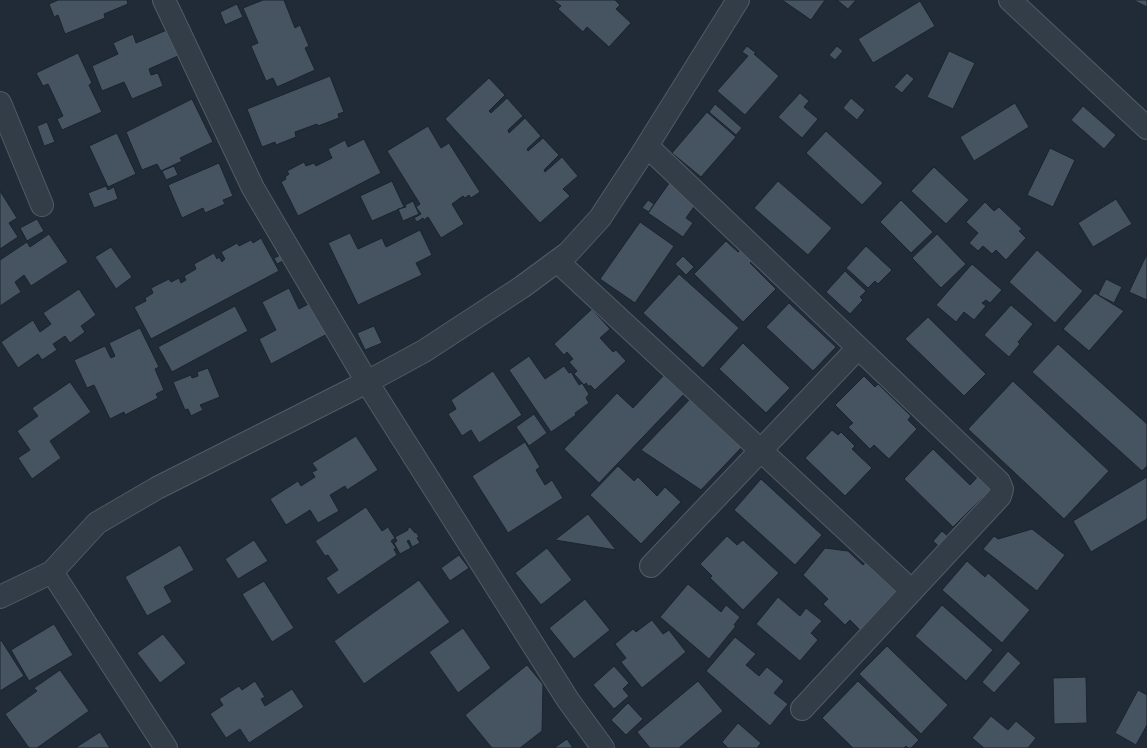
<!DOCTYPE html>
<style>
body{margin:0}
canvas{display:block;background:#202b37}
</style>
<canvas width="1147" height="748"></canvas>
<script>
const g = document.querySelector('canvas').getContext('2d');
g.lineJoin = 'round';
function fillPath(path, color) {
  g.fillStyle = color;
  g.fill(path, 'evenodd');
}
function shape(rows) {
  const path = new Path2D();
  for (const r of rows) {
    path.moveTo(r[0], r[1]);
    for (let i = 2; i < r.length; i += 2) path.lineTo(r[i], r[i + 1]);
  }
  return path;
}
function trace(path, color, width, dash) {
  g.strokeStyle = color;
  g.lineWidth = width;
  g.lineCap = dash ? 'butt' : 'round';
  g.setLineDash(dash || []);
  g.stroke(path);
}
const building = shape([
 [58,0,127,0,128,4,104,14,105,18,65,34,58,15,54,17,49,4,58,0],
 [263,0,284,0,295,28,300,25,309,46,305,48,315,70,277,87,273,78,266,81,251,46,258,43,243,8,263,0],
 [553,0,615,0,620,5,616,9,631,23,609,47,587,27,583,32,558,9,561,6,553,0],
 [782,0,825,0,811,20,782,0],
 [837,0,856,0,848,9,837,0],
 [1133,0,1147,0,1147,7,1133,0],
 [920,1,935,26,873,63,858,39,920,1],
 [237,4,243,17,225,25,220,12,237,4],
 [167,30,178,56,149,69,151,75,158,73,163,86,132,99,124,82,102,91,92,66,118,54,113,43,133,34,136,43,167,30],
 [747,46,756,53,754,54,779,76,745,115,717,91,748,56,742,52,747,46],
 [837,46,843,51,835,60,829,55,837,46],
 [949,51,975,63,953,109,927,97,949,51],
 [78,53,92,83,89,85,102,112,62,130,57,119,63,116,48,84,43,86,36,73,78,53],
 [907,73,914,79,902,93,894,87,907,73],
 [330,76,344,112,338,114,339,118,318,126,317,124,295,132,296,137,276,145,275,142,262,147,247,109,330,76],
 [489,78,505,95,489,111,491,113,507,98,523,116,508,130,509,133,525,118,541,136,527,149,528,151,543,138,559,155,544,170,545,172,562,157,578,176,563,189,570,196,540,223,445,119,489,78],
 [800,93,809,101,804,107,818,119,802,138,778,117,800,93],
 [851,98,865,110,857,120,843,108,851,98],
 [192,99,213,142,180,158,182,161,161,171,157,164,142,170,126,132,192,99],
 [1015,103,1029,127,974,161,960,137,1015,103],
 [715,104,742,128,736,135,709,112,715,104],
 [1083,106,1116,135,1104,149,1071,120,1083,106],
 [707,112,736,137,701,177,672,153,707,112],
 [47,122,55,142,44,146,37,126,47,122],
 [428,126,441,148,449,143,480,192,471,198,469,195,465,198,463,196,452,204,464,224,441,238,428,217,424,220,423,218,417,222,414,218,421,214,416,207,420,204,387,151,428,126],
 [826,131,883,183,862,205,806,153,826,131],
 [117,133,136,174,108,187,89,146,117,133],
 [364,139,381,173,298,216,281,182,286,179,285,177,289,174,287,171,304,162,306,166,314,163,316,166,332,158,328,149,345,140,348,147,364,139],
 [1050,148,1075,160,1053,207,1027,195,1050,148],
 [219,163,233,196,223,200,225,204,205,213,203,208,182,218,168,185,219,163],
 [174,166,178,175,166,180,162,171,174,166],
 [934,167,969,200,946,224,911,191,934,167],
 [392,181,404,207,372,221,360,196,392,181],
 [778,181,832,228,808,255,754,208,778,181],
 [670,182,698,201,686,218,693,223,683,237,648,213,670,182],
 [106,186,108,190,114,187,118,199,94,208,88,193,106,186],
 [0,191,17,218,9,223,18,237,0,249,0,191],
 [1116,199,1132,224,1093,247,1078,223,1116,199],
 [648,200,654,204,649,212,642,208,648,200],
 [901,200,933,232,911,253,880,222,901,200],
 [413,201,419,214,403,221,398,209,406,207,405,205,413,201],
 [985,202,994,211,999,207,1022,229,1019,231,1026,238,1006,260,996,250,992,254,983,246,978,251,969,243,978,233,966,222,985,202],
 [37,219,44,231,27,241,20,228,37,219],
 [640,222,674,246,635,303,600,279,640,222],
 [420,230,432,255,416,263,422,275,358,305,328,243,350,233,358,249,382,238,386,247,420,230],
 [49,234,68,262,31,286,24,275,15,282,21,292,0,306,0,260,27,242,30,247,49,234],
 [937,234,966,264,941,288,912,258,937,234],
 [261,238,279,271,151,339,134,307,146,301,145,298,153,293,151,288,169,279,171,282,179,278,181,283,186,280,184,276,196,269,194,264,214,253,217,259,219,257,222,262,225,259,221,252,237,243,239,246,251,240,253,243,261,238],
 [726,241,738,252,743,248,754,259,750,263,776,289,743,322,694,274,726,241],
 [866,246,892,270,878,284,875,281,868,288,846,268,866,246],
 [111,247,132,277,116,289,95,257,111,247],
 [1037,250,1083,291,1055,323,1009,282,1037,250],
 [283,254,285,260,277,264,274,258,283,254],
 [1147,254,1147,300,1129,292,1147,254],
 [683,256,694,267,686,275,675,264,683,256],
 [972,264,1002,290,990,303,986,300,982,303,986,306,974,320,964,312,956,322,936,305,972,264],
 [845,271,866,291,860,297,863,300,850,314,826,292,845,271],
 [679,274,739,328,703,368,643,313,679,274],
 [1106,279,1122,287,1114,303,1098,295,1106,279],
 [289,288,299,309,312,302,329,333,271,364,259,339,276,330,262,302,289,288],
 [79,289,96,315,81,326,85,332,70,343,65,336,53,344,57,350,42,360,38,354,18,368,1,342,33,320,40,332,51,324,43,313,79,289],
 [1095,293,1124,311,1089,351,1063,329,1095,293],
 [789,303,836,347,813,371,766,327,789,303],
 [1011,305,1033,324,1018,342,1020,344,1009,357,984,335,1011,305],
 [235,306,248,331,172,372,158,347,235,306],
 [592,309,610,329,600,338,613,352,616,350,626,361,595,390,590,385,589,387,586,383,584,385,574,374,577,371,569,362,573,359,567,352,564,355,554,344,592,309],
 [928,317,986,374,964,396,905,339,928,317],
 [374,326,382,343,365,350,357,333,374,326],
 [140,328,159,367,155,369,164,390,156,394,158,398,125,415,124,412,110,419,94,385,87,388,74,360,105,346,111,358,115,356,109,343,140,328],
 [743,343,790,388,766,413,719,369,743,343],
 [1058,344,1147,424,1147,466,1142,471,1032,372,1058,344],
 [529,356,545,379,564,366,569,373,571,372,579,385,582,383,589,394,586,398,589,403,575,413,576,415,551,432,509,370,529,356],
 [208,368,220,397,200,405,203,410,191,416,188,409,185,410,173,382,191,375,192,378,198,376,197,372,208,368],
 [493,371,522,415,479,443,471,430,462,436,448,414,456,409,451,400,493,371],
 [665,374,685,393,599,483,564,449,617,393,633,408,665,374],
 [864,376,875,387,878,384,911,416,908,420,917,429,889,459,874,445,870,449,848,427,853,423,835,405,864,376],
 [1013,381,1109,471,1064,519,968,429,1013,381],
 [70,382,91,412,50,441,61,458,32,479,18,458,30,450,17,431,38,416,32,408,70,382],
 [691,398,742,447,701,490,641,450,691,398],
 [534,414,547,433,529,446,516,427,534,414],
 [832,430,838,435,841,432,855,446,852,449,872,468,845,496,805,458,832,430],
 [356,436,378,470,347,490,345,486,330,495,339,511,318,523,310,510,286,525,270,499,298,481,301,486,315,477,312,472,317,470,312,463,356,436],
 [525,442,540,467,536,470,545,485,552,480,563,498,508,533,472,476,525,442],
 [933,449,970,485,982,472,999,487,986,500,983,497,953,527,904,479,933,449],
 [618,466,634,481,638,477,657,496,665,487,681,502,641,544,590,495,618,466],
 [1147,477,1147,519,1091,552,1073,521,1147,477],
 [761,479,822,535,795,565,734,510,761,479],
 [366,507,382,531,388,527,395,538,391,541,396,548,394,549,397,555,338,595,326,578,338,570,328,555,325,556,315,541,366,507],
 [588,514,616,550,555,540,588,514],
 [410,527,415,533,416,532,419,537,417,538,420,543,412,547,409,540,407,541,411,548,400,554,394,543,397,541,395,537,408,530,408,528,410,527],
 [1032,529,1065,555,1037,591,983,549,994,536,998,539,1032,529],
 [942,531,952,540,943,550,933,541,942,531],
 [727,536,737,545,743,540,779,573,743,610,710,578,712,576,700,564,727,536],
 [254,540,268,561,238,579,225,559,254,540],
 [180,545,194,570,164,587,172,602,147,616,125,577,180,545],
 [547,548,572,580,541,605,515,573,547,548],
 [825,548,848,551,863,565,866,562,902,597,865,635,850,620,845,625,823,604,828,599,803,575,825,548],
 [459,555,469,568,450,581,441,568,459,555],
 [967,561,985,577,988,573,1030,610,1002,643,942,590,967,561],
 [419,580,450,622,364,684,334,641,419,580],
 [264,581,294,628,272,642,242,594,264,581],
 [688,584,721,612,726,605,740,617,734,625,736,626,709,659,660,617,688,584],
 [778,597,800,616,806,608,822,621,811,633,818,640,800,661,756,624,778,597],
 [585,599,610,630,574,659,549,628,585,599],
 [942,605,993,650,966,681,915,636,942,605],
 [652,620,663,634,669,630,686,652,642,688,621,662,626,658,615,644,633,629,636,632,652,620],
 [54,624,73,655,29,681,11,650,54,624],
 [463,628,491,668,458,693,429,652,463,628],
 [163,634,186,663,160,683,137,653,163,634],
 [735,637,756,654,746,665,759,676,767,667,784,681,774,693,788,704,770,726,706,671,735,637],
 [1,640,24,676,0,691,0,641,1,640],
 [887,646,948,705,921,734,859,674,887,646],
 [1008,651,1021,663,994,693,982,682,1008,651],
 [527,665,543,684,542,731,520,748,492,748,465,715,527,665],
 [614,666,629,683,623,689,629,696,614,709,593,685,614,666],
 [60,670,89,711,37,748,29,748,5,714,37,691,34,688,60,670],
 [1086,677,1087,723,1054,724,1053,678,1086,677],
 [255,681,265,697,261,699,265,706,292,689,304,707,249,743,240,729,226,738,210,714,223,705,219,699,239,686,242,690,255,681],
 [698,681,723,711,679,748,650,748,637,732,698,681],
 [858,681,919,740,911,748,908,748,906,746,904,748,853,748,822,718,858,681],
 [1138,690,1147,695,1147,725,1136,745,1115,733,1138,690],
 [628,703,643,719,626,735,611,720,628,703],
 [991,716,1008,730,1016,721,1036,738,1028,748,984,748,972,738,991,716],
 [738,723,761,743,757,748,728,748,722,742,738,723],
 [100,732,110,748,75,748,100,732],
 [567,739,573,748,554,748,567,739]
]);
const minor = shape([
 [164,0,253,188,367,382,568,700,603,748],
 [1010,0,1147,128],
 [0,103,42,205],
 [647,146,999,482,1002,489,1000,496,802,709],
 [557,261,912,591],
 [651,566,858,348],
 [52,572,166,748],
 [0,597,52,572,97,523,157,488,367,382,424,351,522,287,568,253,600,218,640,157,738,0]
]);
fillPath(building, '#465361');
trace(building, '#1b242e', 1);
trace(minor, '#515b65', 24);
trace(minor, '#333d47', 22);
</script>
